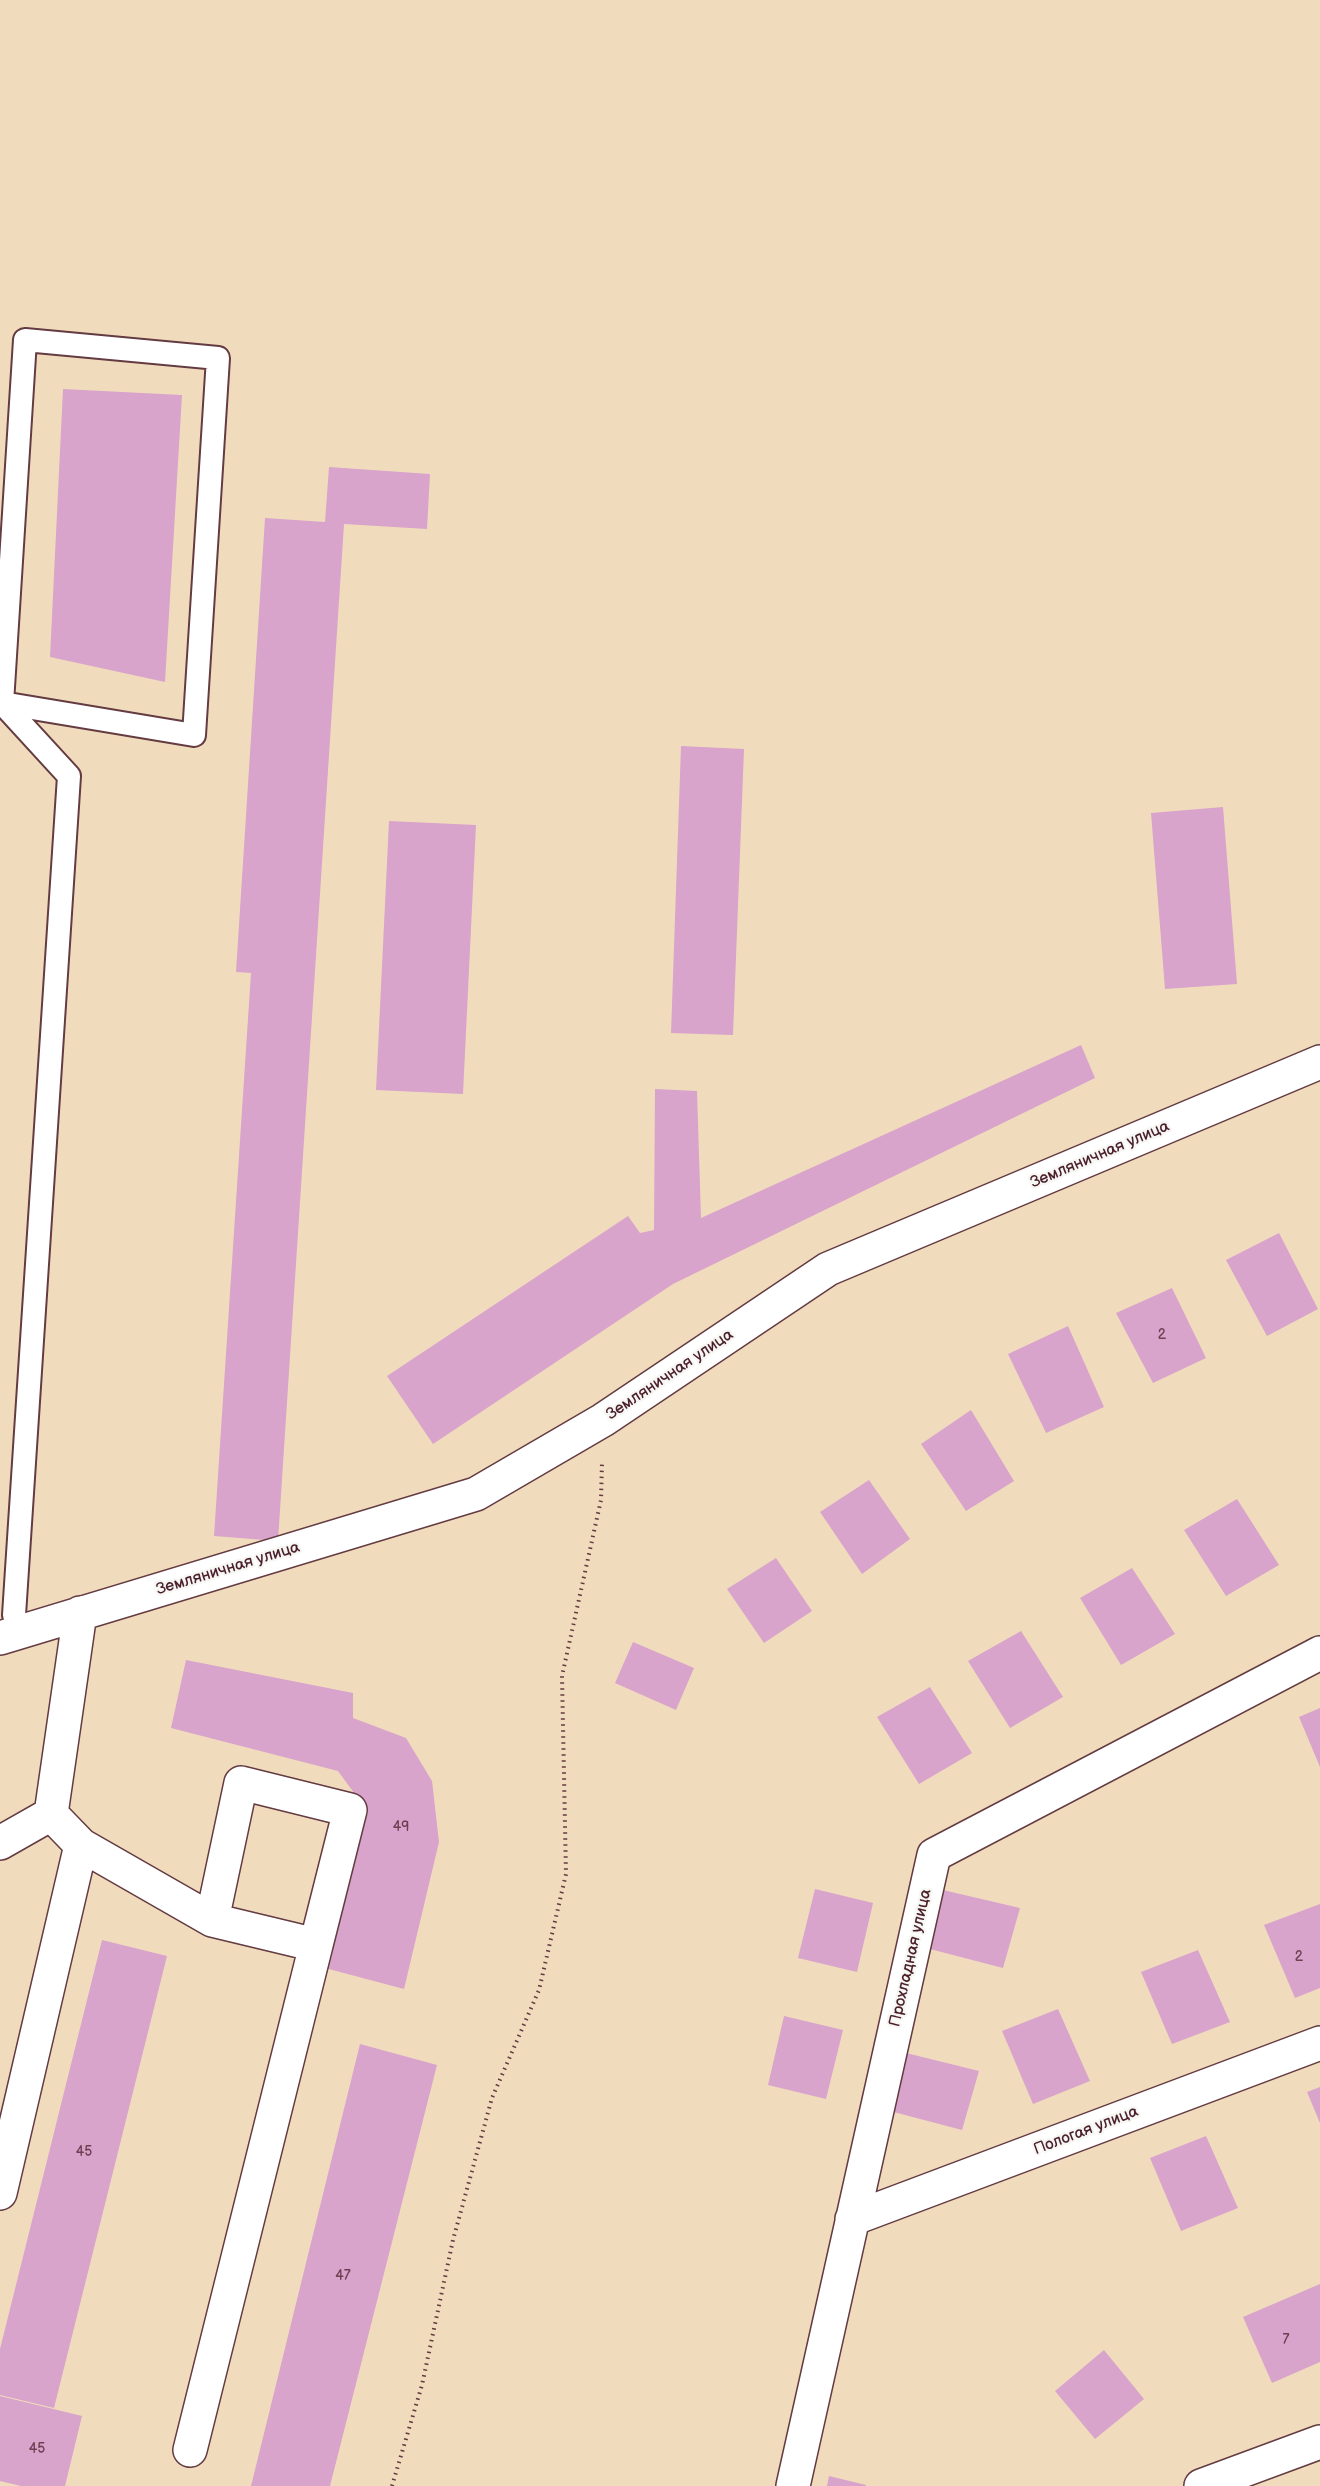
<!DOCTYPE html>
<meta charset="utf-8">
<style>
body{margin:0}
canvas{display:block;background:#f1dbbd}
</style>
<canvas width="1320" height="2486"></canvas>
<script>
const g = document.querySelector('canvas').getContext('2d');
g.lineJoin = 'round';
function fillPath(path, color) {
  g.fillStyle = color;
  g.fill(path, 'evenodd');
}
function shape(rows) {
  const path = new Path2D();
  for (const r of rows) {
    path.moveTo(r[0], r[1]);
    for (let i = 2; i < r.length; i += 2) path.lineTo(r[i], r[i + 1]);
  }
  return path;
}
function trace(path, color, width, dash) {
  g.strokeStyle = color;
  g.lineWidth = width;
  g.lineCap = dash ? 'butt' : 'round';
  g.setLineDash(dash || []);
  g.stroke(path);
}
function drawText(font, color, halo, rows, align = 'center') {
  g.font = font + ' "Balsamiq Sans",sans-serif';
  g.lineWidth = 4.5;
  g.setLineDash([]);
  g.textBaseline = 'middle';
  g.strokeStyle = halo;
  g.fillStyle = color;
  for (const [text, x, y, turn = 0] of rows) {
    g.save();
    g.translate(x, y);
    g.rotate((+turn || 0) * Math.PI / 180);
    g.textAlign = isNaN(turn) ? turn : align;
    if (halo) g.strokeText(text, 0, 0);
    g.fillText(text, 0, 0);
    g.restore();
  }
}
const building = shape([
 [63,389,182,395,165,682,50,657],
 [329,467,430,474,427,529,344,524,278,1541,214,1536,251,973,236,972,265,518,325,522],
 [681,746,744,749,733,1035,671,1033],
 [1223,807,1237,984,1165,989,1151,813],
 [389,821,476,825,463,1094,376,1090],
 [1081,1045,1095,1078,673,1284,433,1444,387,1376,628,1216,640,1233,654,1230,655,1089,697,1091,701,1218],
 [1279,1233,1318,1309,1267,1336,1226,1260],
 [1172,1288,1206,1358,1153,1383,1116,1313],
 [1068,1326,1104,1407,1046,1433,1008,1354],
 [971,1410,1014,1481,966,1511,921,1444],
 [869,1480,910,1539,862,1574,820,1512],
 [1237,1499,1279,1565,1226,1596,1184,1530],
 [776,1558,812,1611,764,1643,727,1589],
 [1132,1568,1175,1634,1121,1665,1080,1598],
 [1021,1631,1063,1697,1010,1728,968,1661],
 [633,1642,694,1668,676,1710,615,1683],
 [186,1660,353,1693,353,1718,406,1738,432,1781,439,1842,404,1989,325,1968,368,1812,338,1771,171,1728],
 [930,1687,972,1753,919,1784,877,1717],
 [1320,1708,1320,1767,1299,1717],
 [815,1889,873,1903,857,1972,798,1958],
 [943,1890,1020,1908,1003,1968,926,1948],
 [1320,1904,1320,1988,1295,1998,1264,1925],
 [102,1940,167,1956,54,2408,0,2395,0,2349],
 [1198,1950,1230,2022,1172,2044,1141,1972],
 [1058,2009,1090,2081,1033,2104,1002,2031],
 [784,2016,843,2030,826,2099,768,2085],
 [360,2044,437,2065,330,2486,251,2486],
 [902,2052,979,2071,962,2130,886,2110],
 [1320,2087,1320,2123,1307,2092],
 [1206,2136,1238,2208,1181,2231,1150,2158],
 [1320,2284,1320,2362,1272,2383,1243,2317],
 [1104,2350,1144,2399,1095,2439,1055,2391],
 [0,2396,82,2416,65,2486,21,2486,0,2481],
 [829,2476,866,2485,866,2486,827,2486]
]);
const path = shape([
 [392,2486,422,2385,453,2240,492,2098,539,1990,566,1874,562,1676,601,1500,602,1463]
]);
const lane = shape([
 [2,703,194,735,218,358,25,340,2,703,69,776,14,1615]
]);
const street = shape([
 [0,1638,476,1494,603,1420,828,1269,1320,1062],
 [51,1814,80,1613],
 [0,1843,51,1814],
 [81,1845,212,1920,241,1783,350,1810,316,1945,212,1920],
 [0,2193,81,1845,51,1814],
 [852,2219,1320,2043],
 [190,2450,316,1945],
 [793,2486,934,1855,1320,1653],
 [1201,2486,1320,2442]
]);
const numberNames = [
 ["2",1162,1335],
 ["49",401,1827],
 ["2",1299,1957],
 ["45",84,2152],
 ["47",343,2276],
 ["7",1286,2340],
 ["45",37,2449]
];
const streetNames = [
 ["Земляничная улица",1100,1155,-23],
 ["Земляничная улица",670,1375,-34],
 ["Земляничная улица",228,1569,-17],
 ["Прохладная улица",911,1958,-77],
 ["Пологая улица",1086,2131,-21]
];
fillPath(building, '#d8a4cb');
trace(lane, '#633b41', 26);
trace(street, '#633b41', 36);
trace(path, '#633b41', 4, [1.5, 4.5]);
trace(lane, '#fff', 22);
trace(street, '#fff', 33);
drawText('14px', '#6e4053', null, numberNames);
drawText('16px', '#4a1f2b', '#f6f6f2', streetNames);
</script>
